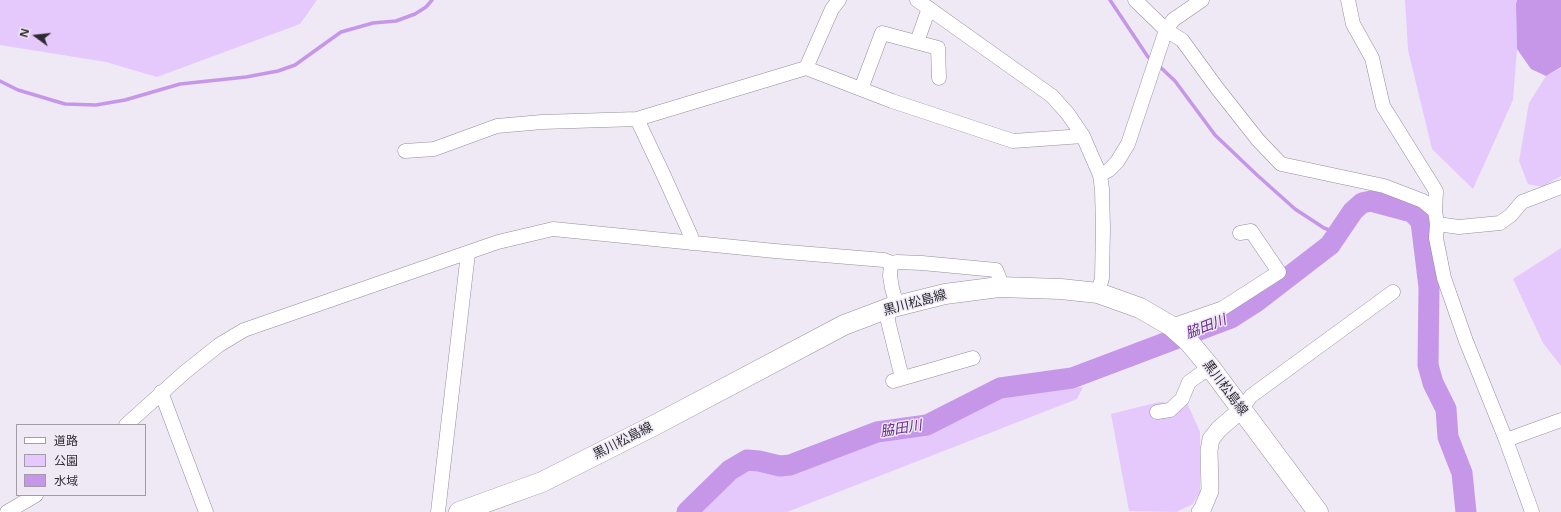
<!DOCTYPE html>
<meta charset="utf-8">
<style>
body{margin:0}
#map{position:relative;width:1561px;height:512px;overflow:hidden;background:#efe8f5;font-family:"Noto Sans","Noto Sans JP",sans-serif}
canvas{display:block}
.legend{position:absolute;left:16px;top:424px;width:130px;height:72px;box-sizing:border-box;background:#efe8f5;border:1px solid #a19ca6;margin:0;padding:5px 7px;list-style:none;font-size:12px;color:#2d2b30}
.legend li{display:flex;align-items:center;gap:8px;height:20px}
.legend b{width:20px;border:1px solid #a19ca6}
.north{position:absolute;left:16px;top:16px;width:40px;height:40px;-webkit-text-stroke:3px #efe8f5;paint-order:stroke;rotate:285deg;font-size:11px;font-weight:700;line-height:16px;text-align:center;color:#2d2b30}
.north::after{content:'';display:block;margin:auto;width:14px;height:18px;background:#2d2b30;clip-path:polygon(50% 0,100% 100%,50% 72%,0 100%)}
</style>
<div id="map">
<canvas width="1561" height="512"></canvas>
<ul class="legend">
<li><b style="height:5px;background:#fff"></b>道路</li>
<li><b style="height:11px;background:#e5c9fc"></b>公園</li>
<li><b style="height:11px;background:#c697e9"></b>水域</li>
</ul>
<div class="north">N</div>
</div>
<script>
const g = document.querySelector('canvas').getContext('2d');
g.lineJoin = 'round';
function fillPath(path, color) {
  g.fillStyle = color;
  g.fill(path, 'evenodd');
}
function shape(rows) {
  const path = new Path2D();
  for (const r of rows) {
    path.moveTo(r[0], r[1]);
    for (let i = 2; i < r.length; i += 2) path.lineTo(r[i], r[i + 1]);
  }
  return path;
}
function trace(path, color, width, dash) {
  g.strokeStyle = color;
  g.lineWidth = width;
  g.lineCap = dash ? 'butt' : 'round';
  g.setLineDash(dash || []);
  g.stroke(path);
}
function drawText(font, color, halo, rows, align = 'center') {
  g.font = font + ' "Noto Sans","Noto Sans JP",sans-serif';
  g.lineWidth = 3;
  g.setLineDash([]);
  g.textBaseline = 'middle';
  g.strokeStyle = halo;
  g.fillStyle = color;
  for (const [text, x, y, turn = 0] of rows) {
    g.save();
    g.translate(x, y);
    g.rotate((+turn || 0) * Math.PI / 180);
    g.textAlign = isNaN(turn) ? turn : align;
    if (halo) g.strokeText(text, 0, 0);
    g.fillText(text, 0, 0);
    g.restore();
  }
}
const green = shape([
 [0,0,317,0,300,24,157,77,106,62,0,45],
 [1405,0,1517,0,1516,4,1517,49,1513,100,1473,189,1432,149,1408,50],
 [1561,68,1561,176,1542,187,1528,184,1519,161,1529,103,1546,76],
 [1561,248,1561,366,1543,343,1513,279],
 [1083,387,1077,399,787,512,693,512,744,465,787,469,1000,392],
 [1159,402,1188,405,1200,432,1200,492,1193,504,1176,512,1129,511,1111,414]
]);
const water = shape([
 [1517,0,1561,0,1561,67,1546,76,1531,69,1517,49,1516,4]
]);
const stream = shape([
 [1110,0,1148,57,1153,61],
 [1158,65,1175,81,1215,135,1257,175,1295,209,1324,228,1337,233],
 [0,81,18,90,65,104,96,105,125,100,180,84,246,77,278,71,295,65,341,32,373,23,396,21,415,14,426,7,432,0]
]);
const river = shape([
 [687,512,730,470,747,460,759,461,780,466,790,465,877,432,927,425,1000,388,1072,378,1231,318,1256,302,1330,245,1353,211,1362,203,1371,201,1412,212,1417,217,1421,222,1429,287,1428,365,1433,383,1446,409,1448,437,1462,473,1466,512]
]);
const minor = shape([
 [917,0,1052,96,1068,114,1083,136,1100,175,1102,189,1103,228,1102,278,1098,293],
 [1135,0,1166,30,1182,40,1217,88,1258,140,1281,164,1384,186,1423,201,1435,211],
 [1348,0,1353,24,1372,58,1383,106,1436,191,1435,211,1437,224,1436,238,1444,278,1466,341,1506,440,1532,512],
 [917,42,929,8],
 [806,68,832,9,839,0],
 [861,89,882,33,938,48,939,78],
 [637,119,806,68,892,101,1013,141,1083,136],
 [405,151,434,149,497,126,542,122,637,119,664,176,691,236,691,243],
 [1100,175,1109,170,1117,162,1128,144,1166,30,1173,20,1202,0],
 [1437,224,1459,227,1500,223,1511,215,1522,202,1561,187],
 [891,264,897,262,922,263,996,270,999,277,999,287],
 [891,264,890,276,892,288,897,306],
 [889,308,888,321,902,378],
 [1171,326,1223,308,1279,272,1251,231,1240,233],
 [893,381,973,358],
 [161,392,206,512],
 [1241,410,1251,396,1393,292],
 [1157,412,1170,410,1182,399,1189,382,1210,367],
 [126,425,185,372,219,345,244,330,498,242,553,229,775,251,884,260,889,262,891,264],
 [1506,440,1561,420],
 [7,512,36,495],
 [438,512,468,253]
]);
const tertiary = shape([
 [1200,512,1202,510,1210,491,1209,450,1211,439,1219,429,1241,410]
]);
const secondary = shape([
 [459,512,542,482,655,425,844,325,889,308,945,294,999,287,1061,289,1098,293,1140,308,1171,326,1189,342,1210,367,1318,512]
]);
const streetNames = [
 ["黒川松島線",915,303,-15],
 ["黒川松島線",1225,388,53],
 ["黒川松島線",623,441,-27]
];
const waterNames = [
 ["脇田川",1206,327,-21],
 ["脇田川",901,429,-9]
];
fillPath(green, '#e5c9fc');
fillPath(water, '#c697e9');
trace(stream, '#c697e9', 3.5);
trace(river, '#c697e9', 21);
trace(minor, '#968f9b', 15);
trace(tertiary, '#968f9b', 18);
trace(secondary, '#968f9b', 21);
trace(minor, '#fff', 14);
trace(tertiary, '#fff', 17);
trace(secondary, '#fff', 20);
drawText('13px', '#2d2b30', '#efe8f5', streetNames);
drawText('italic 14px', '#672c8b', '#efe8f5', waterNames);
</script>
